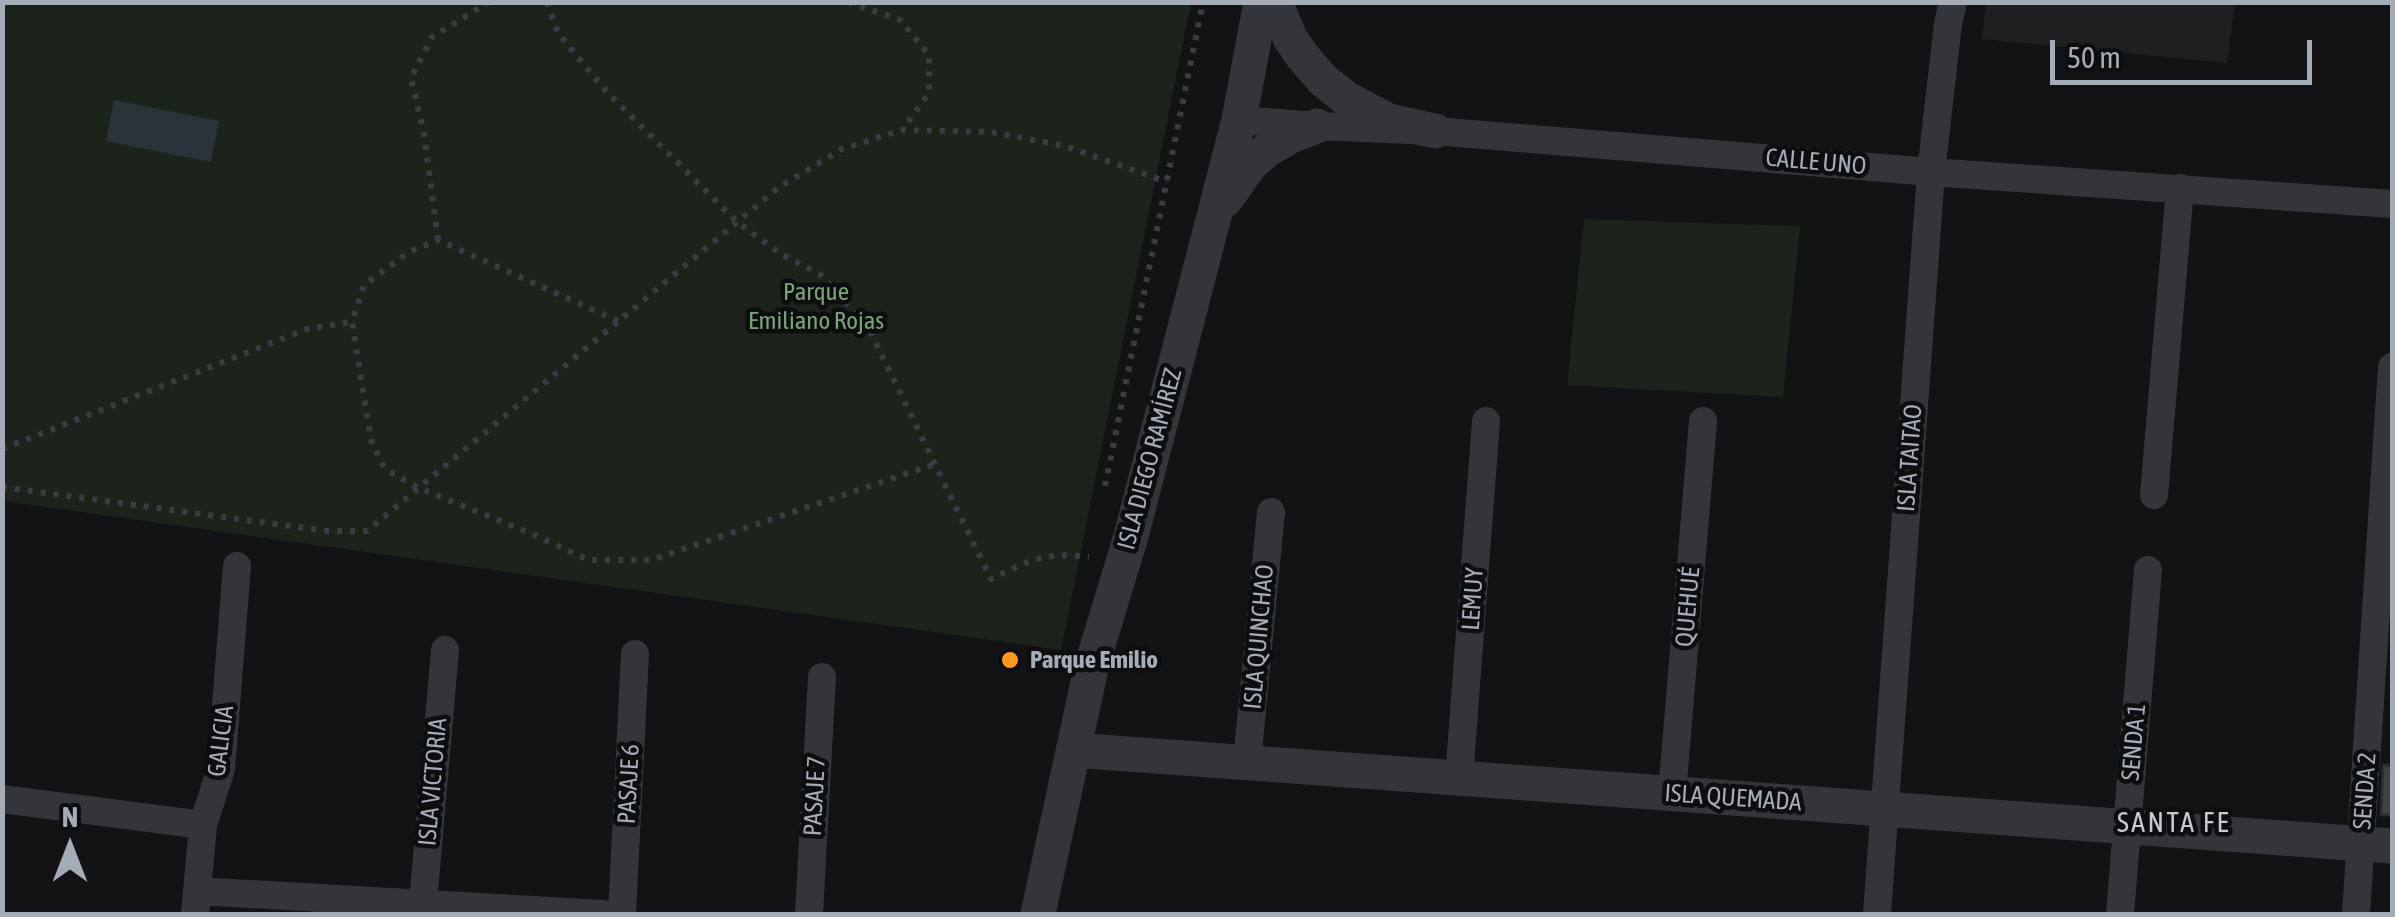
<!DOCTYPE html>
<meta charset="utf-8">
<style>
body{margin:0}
#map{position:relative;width:2395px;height:917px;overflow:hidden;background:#131315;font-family:"Asap Condensed",sans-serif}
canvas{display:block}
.frame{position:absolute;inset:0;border:5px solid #a3acb7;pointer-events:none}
.north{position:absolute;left:20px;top:797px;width:100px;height:100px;-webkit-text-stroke:8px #0e0e10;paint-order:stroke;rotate:0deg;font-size:28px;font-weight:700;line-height:40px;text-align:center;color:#a3acb7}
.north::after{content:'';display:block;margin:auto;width:35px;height:45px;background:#a3acb7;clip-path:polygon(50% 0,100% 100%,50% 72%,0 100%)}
.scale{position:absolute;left:2050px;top:40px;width:262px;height:45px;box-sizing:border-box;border:5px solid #a3acb7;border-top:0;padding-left:12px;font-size:30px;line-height:35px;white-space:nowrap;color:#a3acb7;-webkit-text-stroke:8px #0e0e10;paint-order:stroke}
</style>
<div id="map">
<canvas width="2395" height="917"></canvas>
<div class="frame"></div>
<div class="north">N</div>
<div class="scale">50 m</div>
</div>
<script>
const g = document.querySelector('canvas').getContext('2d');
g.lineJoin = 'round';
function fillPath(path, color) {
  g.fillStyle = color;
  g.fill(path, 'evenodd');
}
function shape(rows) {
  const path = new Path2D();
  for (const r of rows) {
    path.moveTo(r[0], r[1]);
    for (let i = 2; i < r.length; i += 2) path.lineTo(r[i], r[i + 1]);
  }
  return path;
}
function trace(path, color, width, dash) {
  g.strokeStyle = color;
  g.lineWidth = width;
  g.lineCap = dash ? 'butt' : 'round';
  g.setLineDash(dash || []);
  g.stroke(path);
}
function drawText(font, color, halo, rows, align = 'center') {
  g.font = font + ' "Asap Condensed",sans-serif';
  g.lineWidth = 9;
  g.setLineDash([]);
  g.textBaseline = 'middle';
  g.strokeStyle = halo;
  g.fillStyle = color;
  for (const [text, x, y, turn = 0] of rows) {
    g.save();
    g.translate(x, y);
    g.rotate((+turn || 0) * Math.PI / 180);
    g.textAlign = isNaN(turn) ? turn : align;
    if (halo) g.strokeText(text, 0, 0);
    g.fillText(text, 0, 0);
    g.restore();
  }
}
const built = shape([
 [1986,3,1986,2,2235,3,2227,63,1982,39]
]);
const green = shape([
 [3,3,1191,3,1061,650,3,501],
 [1584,219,1800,226,1783,397,1567,385]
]);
const water = shape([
 [114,100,219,121,211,162,106,141]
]);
const building = shape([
 [2383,765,2392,766,2392,815,2381,815,2383,765]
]);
const path = shape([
 [547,2,558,33,606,91,737,222,781,254,821,275,869,329,991,579,1022,564,1044,557,1067,555,1089,557],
 [848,2,900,20,929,55,929,93,903,129],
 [438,240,424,134,411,78,432,37,489,2],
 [618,321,438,240,409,252,364,285,352,322,371,440,385,469,419,488,525,531,589,560,651,560,935,464],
 [2,449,307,329,352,322],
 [1105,486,1203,2],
 [2,487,327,531,367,531,778,188,842,149,902,130,991,132,1065,146,1167,182]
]);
const minor = shape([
 [1239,120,1317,126,1435,131,1931,172,2392,204],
 [2154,495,2180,188],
 [1247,762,1271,512],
 [1459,778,1486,421],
 [1672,794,1703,421],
 [2,799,203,825],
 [197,891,603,914],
 [195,914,203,825,221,769,237,566],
 [422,914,445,650],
 [622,914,635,654],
 [809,914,822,677],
 [1877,914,1931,172,1948,24,1953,2],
 [2120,914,2148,570],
 [2356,914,2392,367]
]);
const tertiary = shape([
 [1275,2,1290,38,1303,57,1323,80,1347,99,1389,121,1435,131],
 [1225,200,1250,165,1267,150,1291,136,1317,126],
 [1073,750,2392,846],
 [1038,914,1091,668,1131,536,1239,120,1261,2]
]);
const markers = [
 [1010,660,10,"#ff9721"]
];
const streetNames = [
 ["CALLE UNO",1816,162,5],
 ["ISLA TAITAO",1910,458,-86],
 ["ISLA DIEGO RAMÍREZ",1150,459,-75],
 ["LEMUY",1473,599,-86],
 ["QUEHUÉ",1688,607,-85],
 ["ISLA QUINCHAO",1259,637,-85],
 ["GALICIA",221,741,-83],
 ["SENDA 1",2134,742,-85],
 ["ISLA VICTORIA",433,782,-85],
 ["PASAJE 6",629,784,-87],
 ["SENDA 2",2365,791,-86],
 ["PASAJE 7",815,796,-87],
 ["ISLA QUEMADA",1733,798,4]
];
const parkNames = [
 ["Parque",816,292],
 ["Emiliano Rojas",816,321]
];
const poiNames = [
 ["Parque Emilio",1030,660]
];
const neighbourhoodNames = [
 ["SANTA FE",2174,823]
];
fillPath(built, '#1f1f22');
fillPath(green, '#1b231b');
fillPath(water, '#28343a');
fillPath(building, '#3f4145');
trace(building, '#2d2d31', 2.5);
trace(path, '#393d41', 6, [5, 8]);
trace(minor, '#33353a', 28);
trace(tertiary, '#33353a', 35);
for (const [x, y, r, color] of markers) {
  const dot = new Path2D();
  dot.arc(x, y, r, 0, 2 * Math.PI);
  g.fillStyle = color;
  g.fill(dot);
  trace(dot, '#0e0e10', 4);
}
drawText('25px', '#a3acb7', '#0e0e10', streetNames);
drawText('25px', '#7ba478', '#0e0e10', parkNames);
drawText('bold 25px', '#a3acb7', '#0e0e10', poiNames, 'left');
g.letterSpacing = '2.5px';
drawText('28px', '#c4cad2', '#0e0e10', neighbourhoodNames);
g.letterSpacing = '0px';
</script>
